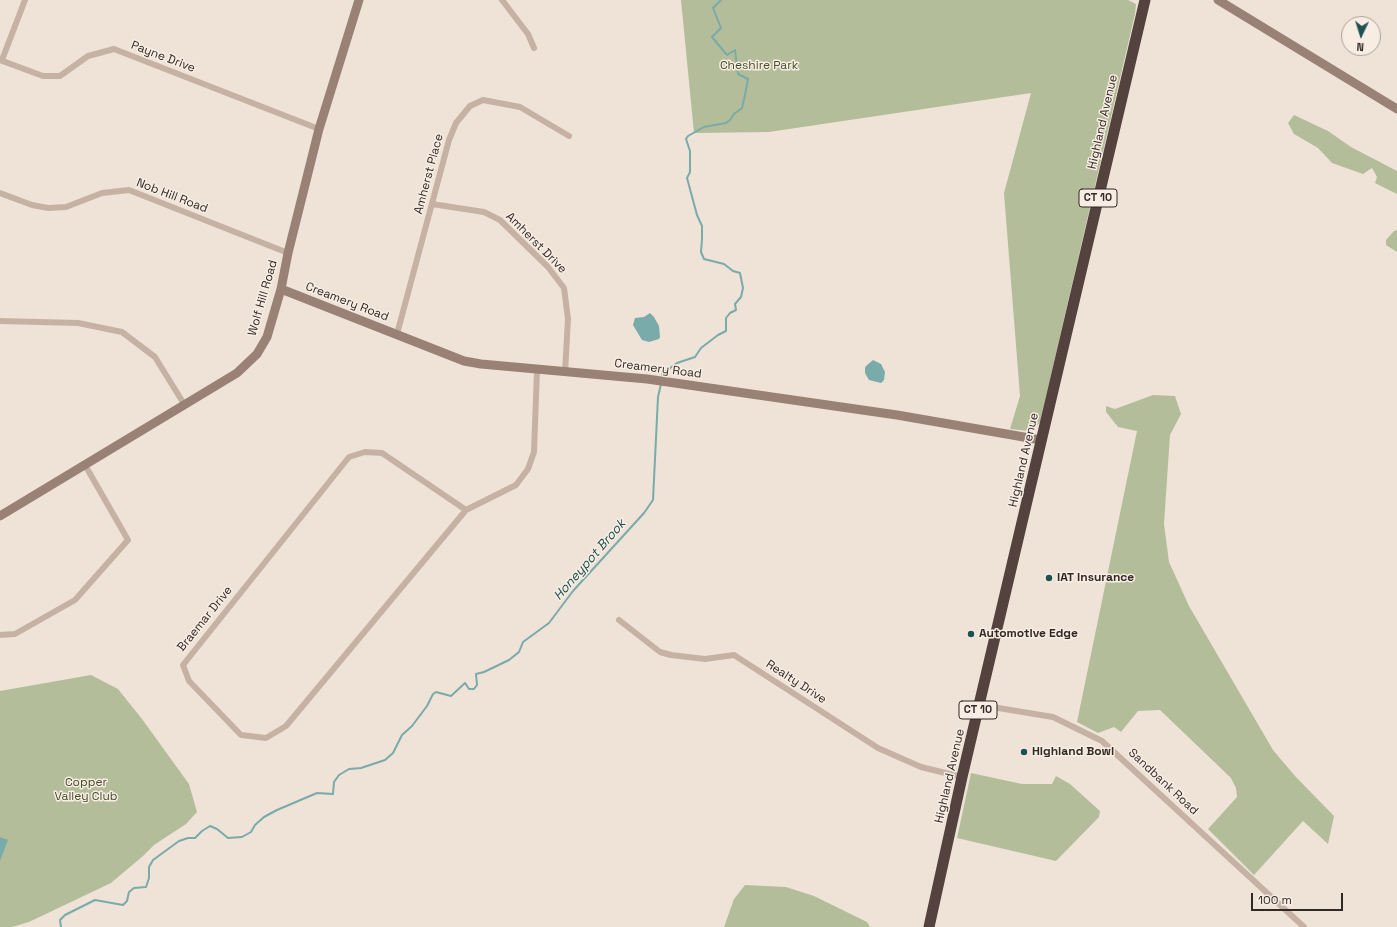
<!DOCTYPE html>
<style>
body{margin:0}
#map{position:relative;width:1397px;height:927px;overflow:hidden;background:#efe3d8;font-family:"Space Grotesk",sans-serif}
canvas{display:block}
.north{position:absolute;left:1341px;top:16px;width:40px;height:40px;box-sizing:border-box;background:#f8ede3;border:1px solid #a99f97;border-radius:50%;rotate:184deg;font-size:11px;font-weight:700;line-height:16px;text-align:center;color:#322926}
.north::after{content:'';display:block;margin:auto;width:14px;height:18px;background:#1e5151;clip-path:polygon(50% 0,100% 100%,50% 72%,0 100%)}
.scale{position:absolute;left:1251px;top:893px;width:92px;height:18px;box-sizing:border-box;border:2px solid #322926;border-top:0;padding-left:5px;font-size:12px;line-height:14px;white-space:nowrap;color:#322926;-webkit-text-stroke:3px #f8ede3;paint-order:stroke}
</style>
<div id="map">
<canvas width="1397" height="927"></canvas>
<div class="north">N</div>
<div class="scale">100 m</div>
</div>
<script>
const g = document.querySelector('canvas').getContext('2d');
g.lineJoin = 'round';
function fillPath(path, color) {
  g.fillStyle = color;
  g.fill(path, 'evenodd');
}
function shape(rows) {
  const path = new Path2D();
  for (const r of rows) {
    path.moveTo(r[0], r[1]);
    for (let i = 2; i < r.length; i += 2) path.lineTo(r[i], r[i + 1]);
  }
  return path;
}
function trace(path, color, width, dash) {
  g.strokeStyle = color;
  g.lineWidth = width;
  g.lineCap = dash ? 'butt' : 'round';
  g.setLineDash(dash || []);
  g.stroke(path);
}
function drawText(font, color, halo, rows, align = 'center') {
  g.font = font + ' "Space Grotesk",sans-serif';
  g.lineWidth = 3;
  g.setLineDash([]);
  g.textBaseline = 'middle';
  g.strokeStyle = halo;
  g.fillStyle = color;
  for (const [text, x, y, turn = 0] of rows) {
    g.save();
    g.translate(x, y);
    g.rotate((+turn || 0) * Math.PI / 180);
    g.textAlign = isNaN(turn) ? turn : align;
    if (halo) g.strokeText(text, 0, 0);
    g.fillText(text, 0, 0);
    g.restore();
  }
}
const green = shape([
 [681,0,1128,0,1136,4,1135,14,1040,422,1036,427,1029,431,1010,429,1020,396,1004,193,1031,93,769,132,694,133],
 [1294,115,1328,131,1351,147,1397,171,1397,194,1375,183,1377,177,1372,168,1363,174,1332,163,1318,148,1294,134,1288,123],
 [1397,230,1397,252,1386,245,1386,240,1394,231],
 [1153,395,1175,396,1181,414,1170,435,1164,524,1169,562,1189,606,1273,750,1295,776,1334,816,1328,844,1303,821,1254,875,1208,829,1237,797,1236,788,1231,778,1160,710,1138,711,1121,732,1114,727,1098,733,1077,722,1137,431,1118,427,1106,412,1106,406,1115,409],
 [91,675,118,689,142,719,189,784,197,812,186,824,154,845,143,856,111,883,29,922,12,927,0,927,0,691],
 [971,773,1022,784,1052,784,1056,776,1070,784,1100,811,1099,817,1056,861,957,838],
 [745,885,786,887,814,896,867,922,870,927,724,927,734,899]
]);
const water = shape([
 [650,313,654,317,659,326,660,337,659,339,649,342,642,340,633,325,635,318,644,317],
 [873,360,881,364,885,372,884,380,881,383,869,380,865,373,865,368,866,366],
 [0,837,8,840,0,861]
]);
const stream = shape([
 [662,377,662,374,677,363,695,357,701,348,718,335,726,331,726,318,730,313,736,310,735,304,741,297,743,288,740,273,733,271,724,264,704,259,701,252,702,239,702,226,697,215,687,178,690,172,690,151,686,139,688,136,704,127,726,123,730,120,734,114,742,108,745,95,748,79,738,74,735,50,727,55,712,37,721,28,713,8,721,0],
 [61,927,60,920,65,915,95,900,123,905,127,901,129,892,134,888,146,887,149,878,149,867,153,860,179,841,188,838,195,838,202,831,210,826,217,829,228,838,242,837,251,832,255,825,264,817,277,810,317,793,333,794,334,782,339,775,349,769,361,768,385,760,393,753,402,735,412,726,427,706,433,694,436,692,451,696,465,683,469,689,474,689,477,685,476,674,484,672,509,660,519,652,523,642,549,623,573,591,644,513,653,500,658,397,661,384]
]);
const street = shape([
 [502,0,528,34,534,48],
 [0,60,43,76,60,76,88,56,114,49,319,129],
 [2,60,25,0],
 [0,193,32,205,48,208,66,207,102,193,129,190,288,253],
 [432,204,484,212,500,220,548,267,564,288,568,319,565,372],
 [0,321,78,323,122,332,155,357,184,404],
 [397,334,449,140,456,123,470,106,483,100,520,107,569,136],
 [365,452,382,453,466,510,286,726,266,738,241,735,189,681,183,665,349,457,365,452],
 [466,510,516,485,528,469,534,452,537,370],
 [619,620,660,652,671,655,705,659,734,655,878,748,921,767,962,777],
 [0,635,15,634,75,600,128,540,85,465],
 [980,705,1053,717,1102,741,1304,927]
]);
const secondary = shape([
 [1218,0,1397,109],
 [281,289,464,361,481,364,647,379,897,415,1041,440],
 [0,516,237,373,257,354,267,337,281,289,288,253,319,129,359,0]
]);
const highway = shape([
 [929,927,962,777,1145,0]
]);
const markers = [
 [1049,578,4,"#1e5151"],
 [971,634,4,"#1e5151"],
 [1024,752,4,"#1e5151"]
];
const shields = [
 [1098,198,38],
 [978,710,38]
];
const shieldNames = [
 ["CT 10",1098,198],
 ["CT 10",978,710]
];
const streetNames = [
 ["Payne Drive",163,57,21],
 ["Highland Avenue",1103,122,-77],
 ["Amherst Place",429,174,-75],
 ["Nob Hill Road",172,196,21],
 ["Amherst Drive",536,243,45],
 ["Wolf Hill Road",263,298,-74],
 ["Creamery Road",347,302,21],
 ["Creamery Road",658,369,7],
 ["Highland Avenue",1024,460,-77],
 ["Braemar Drive",205,619,-51],
 ["Realty Drive",796,682,33],
 ["Highland Avenue",950,776,-77],
 ["Sandbank Road",1163,782,43]
];
const parkNames = [
 ["Cheshire Park",759,66],
 ["Copper",86,783],
 ["Valley Club",86,797]
];
const poiNames = [
 ["IAT Insurance",1057,578],
 ["Automotive Edge",979,634],
 ["Highland Bowl",1032,752]
];
const waterNames = [
 ["Honeypot Brook",590,560,-49]
];
fillPath(green, '#b4bd99');
fillPath(water, '#78aba9');
trace(stream, '#78aba9', 2);
trace(street, '#c6b2a5', 6);
trace(secondary, '#9a8176', 9);
trace(highway, '#53423d', 11);
for (const [x, y, r, color] of markers) {
  const dot = new Path2D();
  dot.arc(x, y, r, 0, 2 * Math.PI);
  g.fillStyle = color;
  g.fill(dot);
  trace(dot, '#f8ede3', 1.5);
}
for (const [x, y, w] of shields) {
  const box = new Path2D();
  box.roundRect(x - w / 2, y - 9, w, 18, 3);
  g.fillStyle = '#f8ede3';
  g.fill(box);
  trace(box, '#322926', 1);
}
drawText('bold 11px', '#322926', null, shieldNames);
drawText('12px', '#322926', '#f8ede3', streetNames);
drawText('12px', '#444f2b', '#f8ede3', parkNames);
drawText('bold 12px', '#322926', '#f8ede3', poiNames, 'left');
drawText('italic 13px', '#1e5151', '#f8ede3', waterNames);
</script>
